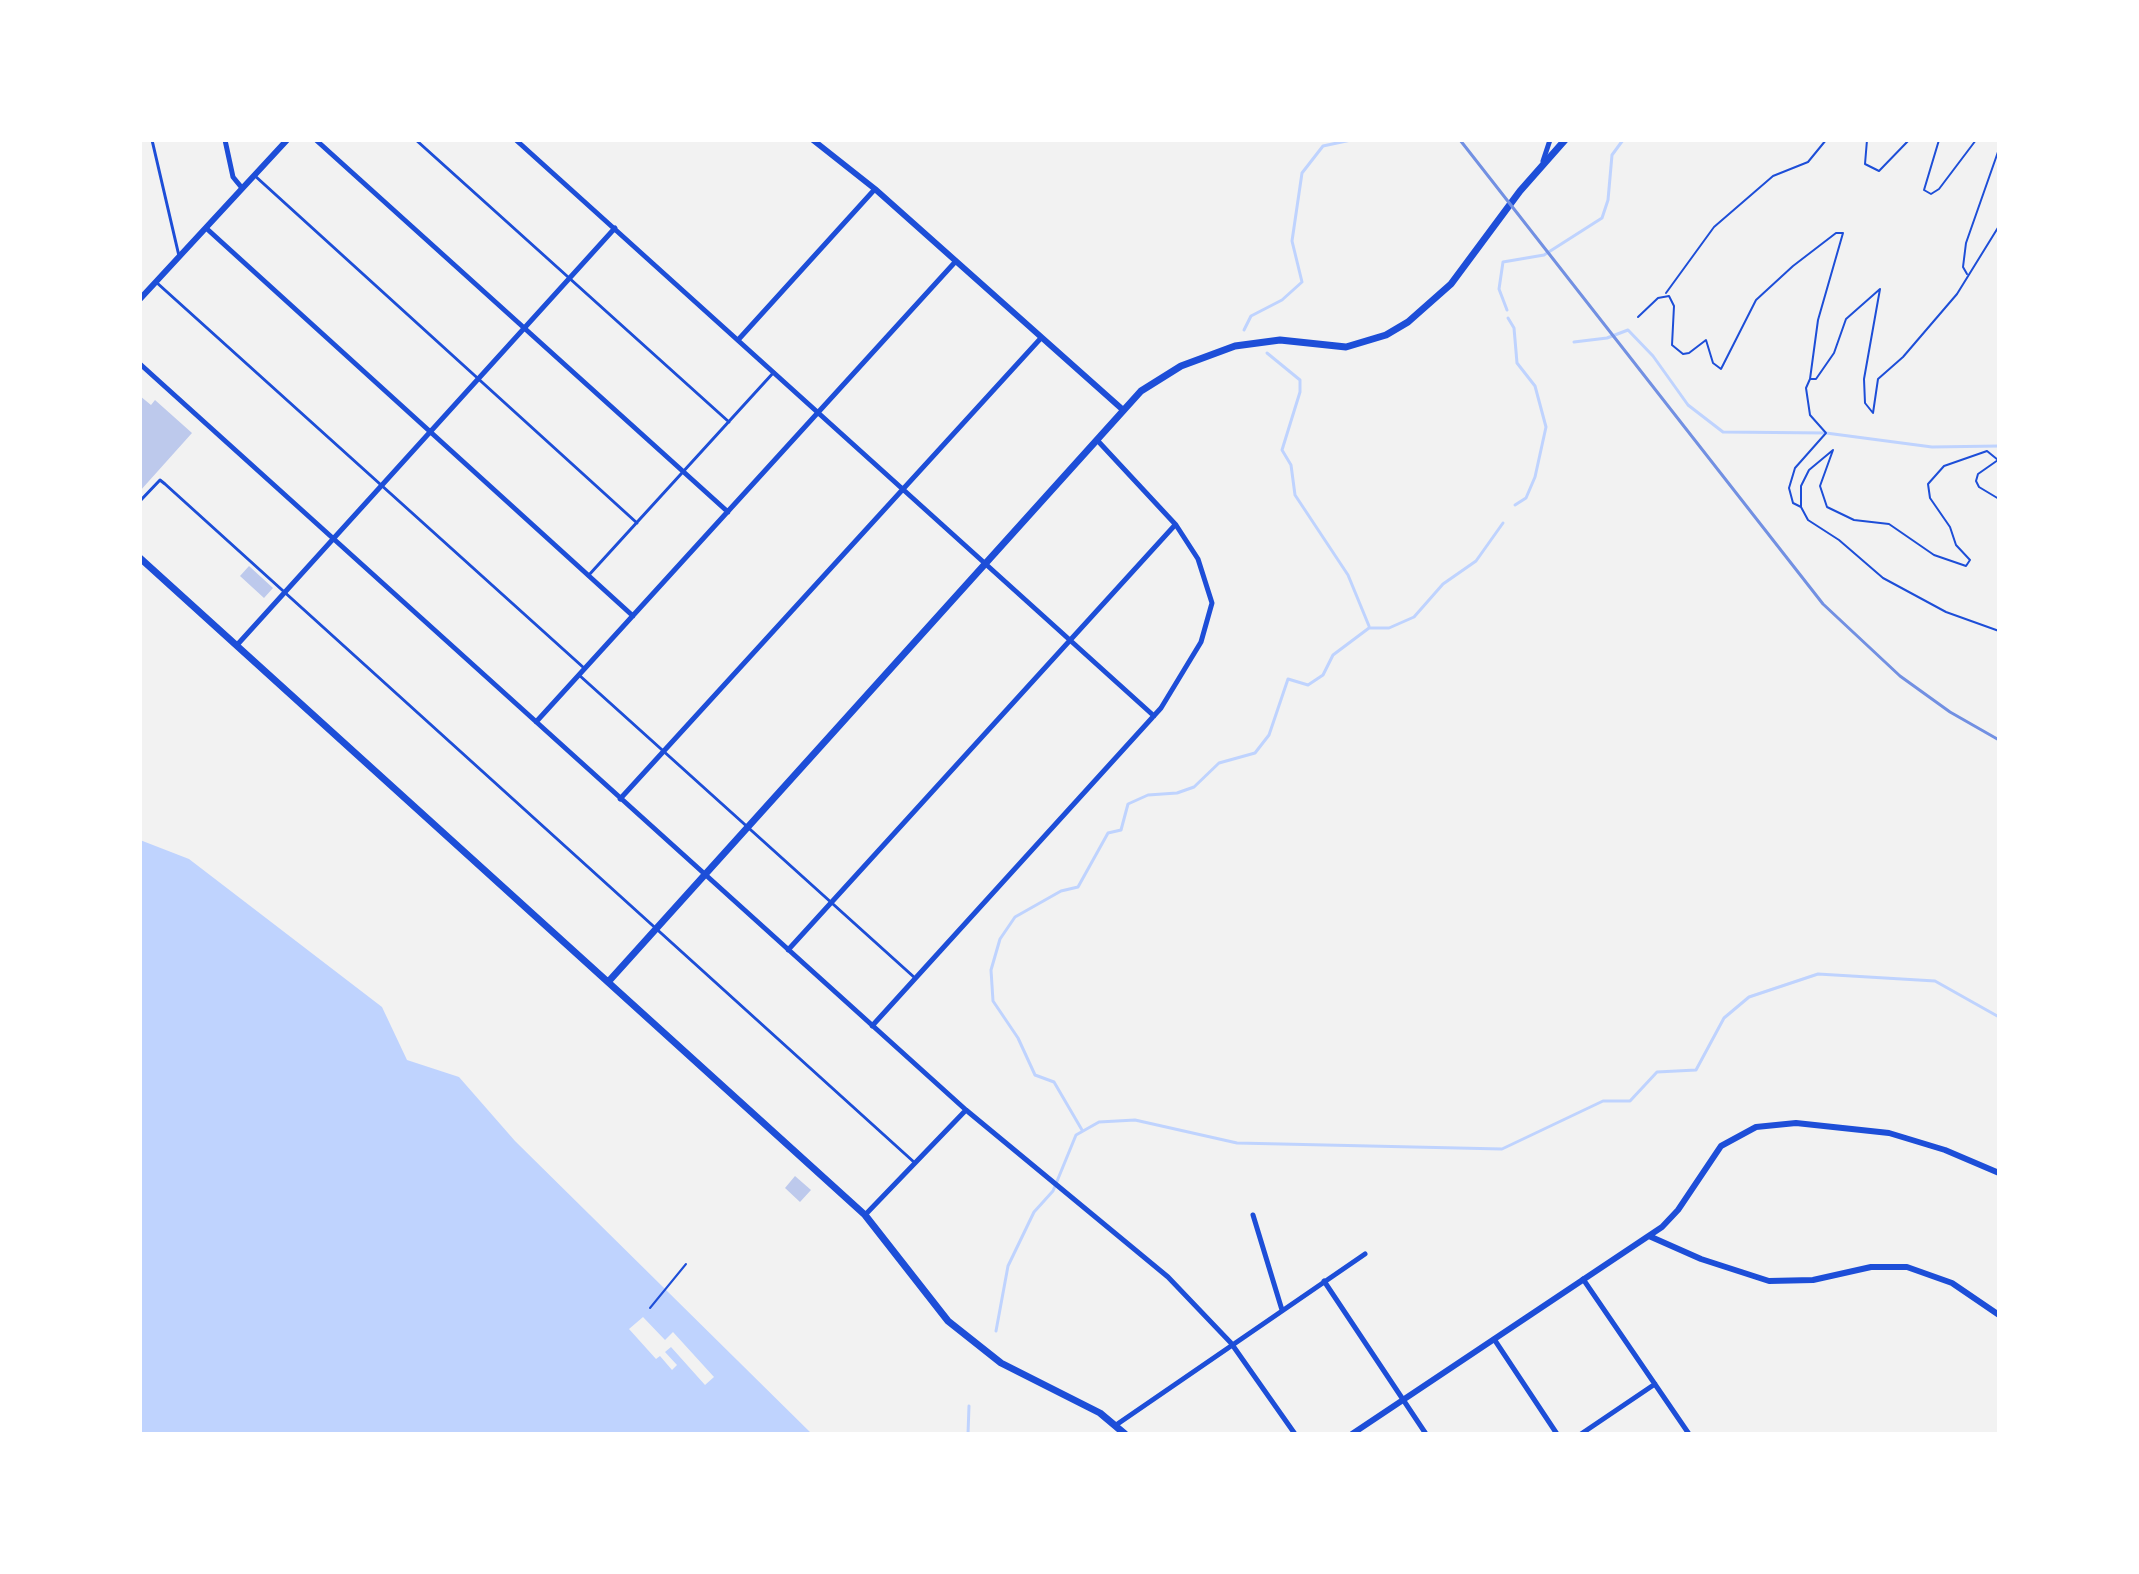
<!DOCTYPE html>
<style>
body{margin:0}
#map{position:relative;width:2139px;height:1574px;overflow:hidden;background:#f2f2f2;font-family:"Exo 2",sans-serif}
canvas{display:block}
.frame{position:absolute;inset:0;border:142px solid #fff;pointer-events:none}
</style>
<div id="map">
<canvas width="2139" height="1574"></canvas>
<div class="frame"></div>
</div>
<script>
const g = document.querySelector('canvas').getContext('2d');
g.lineJoin = 'round';
function fillPath(path, color) {
  g.fillStyle = color;
  g.fill(path, 'evenodd');
}
function shape(rows) {
  const path = new Path2D();
  for (const r of rows) {
    path.moveTo(r[0], r[1]);
    for (let i = 2; i < r.length; i += 2) path.lineTo(r[i], r[i + 1]);
  }
  return path;
}
function trace(path, color, width, dash) {
  g.strokeStyle = color;
  g.lineWidth = width;
  g.lineCap = dash ? 'butt' : 'round';
  g.setLineDash(dash || []);
  g.stroke(path);
}
const water = shape([
 [140,840,189,859,382,1007,407,1060,459,1077,515,1141,812,1434,140,1434]
]);
const pier = shape([
 [643,1317,665,1340,673,1332,714,1377,705,1385,671,1347,665,1352,677,1365,672,1370,660,1356,656,1359,629,1329]
]);
const stream = shape([
 [1507,310,1499,289,1503,262,1544,255,1602,218,1608,200,1612,155,1623,140],
 [1508,318,1514,328,1517,363,1535,386,1546,427,1535,477,1526,498,1515,505],
 [1244,330,1251,316,1282,300,1302,282,1292,241,1302,173,1323,146,1351,140],
 [1574,342,1607,338,1628,330,1653,356,1688,405,1723,432,1826,433,1932,447,1999,446],
 [1267,353,1300,380,1300,392,1282,450,1291,465,1295,495,1348,575,1369,626],
 [1082,1130,1054,1082,1035,1075,1018,1038,993,1001,991,970,1000,939,1015,917,1061,891,1078,887,1108,833,1121,830,1128,804,1148,795,1177,793,1194,787,1219,763,1255,753,1269,735,1288,679,1308,685,1323,675,1333,655,1369,628,1389,628,1414,617,1443,584,1476,561,1503,523],
 [996,1331,1008,1266,1034,1212,1053,1191,1076,1135,1099,1122,1135,1120,1237,1143,1502,1149,1603,1101,1630,1101,1657,1072,1696,1070,1724,1018,1749,997,1818,974,1935,981,1999,1017],
 [968,1434,969,1406]
]);
const building = shape([
 [140,396,151,405,155,400,192,433,140,491],
 [249,566,273,588,264,598,240,576],
 [795,1176,811,1190,800,1202,785,1188]
]);
const path = shape([
 [1867,140,1865,164,1879,171,1909,140],
 [1939,140,1924,190,1931,194,1939,189,1976,140],
 [1967,274,1963,267,1966,243,1999,149],
 [1666,293,1714,227,1773,176,1808,162,1826,140],
 [1638,317,1658,298,1669,296,1674,306,1672,345,1683,354,1689,353,1706,340,1713,363,1721,369,1756,300,1793,266,1836,233,1843,233,1818,320,1810,379,1816,379,1834,353,1846,319,1880,289,1864,379,1865,403,1873,413,1878,379,1903,357,1957,294,1999,226],
 [1810,379,1806,388,1810,415,1826,433,1795,468,1789,488,1793,503,1801,507,1808,520,1839,540,1883,578,1946,612,1999,631],
 [1801,507,1801,486,1809,470,1833,450,1820,486,1827,507,1854,520,1889,524,1934,555,1966,566,1970,560,1956,545,1950,527,1930,498,1928,484,1944,466,1987,451,1998,460,1978,474,1976,481,1979,487,1999,499],
 [650,1308,686,1264],
 [788,1433,790,1434]
]);
const service = shape([
 [152,140,179,256],
 [416,140,729,422],
 [254,175,637,523],
 [156,282,584,668],
 [140,501,160,480,165,484,915,1163],
 [588,576,774,372],
 [579,675,915,978]
]);
const minor = shape([
 [225,140,233,177,242,188],
 [316,140,728,512],
 [516,140,1154,716],
 [1543,161,1550,140],
 [206,228,633,616],
 [738,340,875,189],
 [140,364,966,1110,1168,1277,1231,1343,1295,1434],
 [237,645,615,228],
 [536,722,956,261],
 [620,799,1041,338],
 [788,950,1175,525],
 [872,1026,1161,708,1201,642,1212,603,1198,559,1176,525,1097,440],
 [865,1215,966,1110],
 [1253,1215,1282,1310],
 [1583,1279,1689,1434],
 [1324,1281,1426,1434],
 [1494,1339,1557,1434],
 [1116,1425,1365,1254],
 [1581,1434,1655,1384]
]);
const tertiary = shape([
 [813,140,875,189,1122,409],
 [140,299,287,140],
 [1649,1236,1701,1259,1769,1281,1813,1280,1871,1267,1907,1267,1952,1283,1999,1315],
 [1352,1434,1662,1227,1678,1210,1721,1146,1756,1127,1796,1123,1889,1133,1945,1150,1999,1173]
]);
const secondary = shape([
 [140,558,865,1215,948,1321,1001,1363,1100,1413,1125,1434],
 [609,981,1141,391,1181,366,1235,346,1280,340,1346,347,1386,335,1408,322,1451,284,1520,191,1565,140]
]);
const rail = shape([
 [1460,140,1823,604,1900,676,1950,712,1999,740]
]);
fillPath(water, '#bfd3fe');
fillPath(pier, '#f2f2f2');
trace(stream, '#bfd3fe', 3);
fillPath(building, '#bdc9ec');
trace(path, '#1d4ed8', 2);
trace(service, '#1d4ed8', 3);
trace(minor, '#1d4ed8', 5);
trace(tertiary, '#1d4ed8', 6);
trace(secondary, '#1d4ed8', 7);
trace(rail, '#7290e2', 3);
</script>
